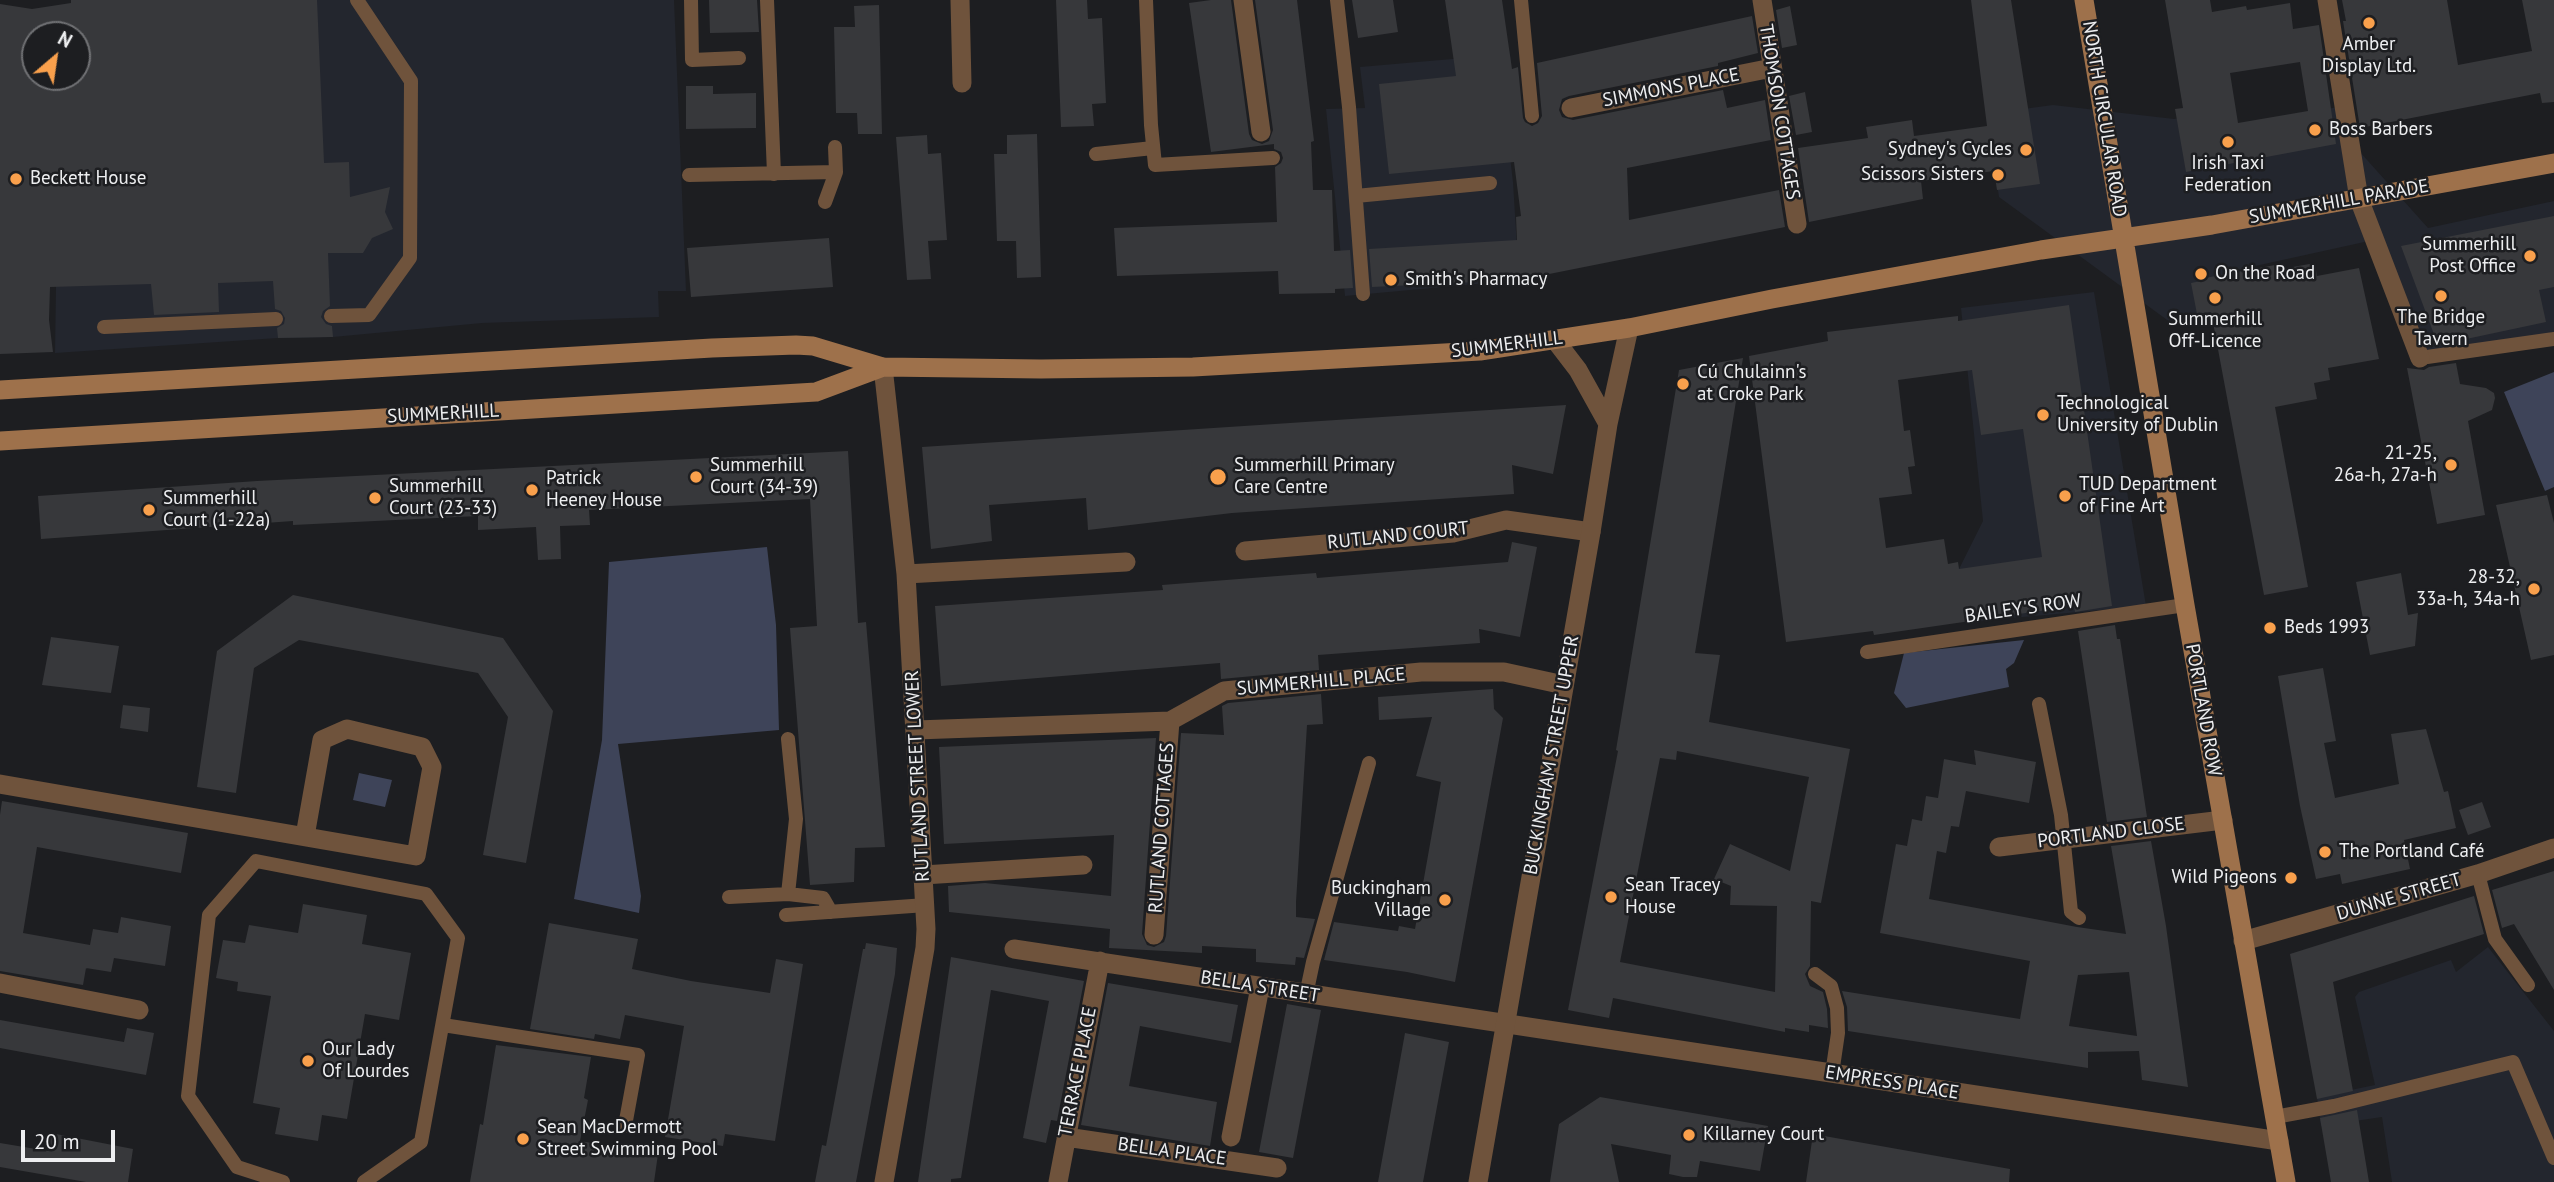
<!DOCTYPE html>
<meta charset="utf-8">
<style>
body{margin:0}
#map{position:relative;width:2554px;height:1182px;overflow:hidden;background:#1d1e21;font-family:"PT Sans",sans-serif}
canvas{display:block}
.north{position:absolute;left:21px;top:21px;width:70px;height:70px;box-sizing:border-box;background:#1d1e21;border:2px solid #707174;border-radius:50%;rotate:29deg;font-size:19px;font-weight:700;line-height:28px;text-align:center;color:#edeef0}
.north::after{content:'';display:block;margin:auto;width:24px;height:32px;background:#f9a04c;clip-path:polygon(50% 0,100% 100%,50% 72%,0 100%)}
.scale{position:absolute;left:21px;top:1130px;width:94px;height:32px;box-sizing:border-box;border:4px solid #edeef0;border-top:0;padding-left:9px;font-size:21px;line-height:24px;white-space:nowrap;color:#edeef0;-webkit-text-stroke:5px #1d1e21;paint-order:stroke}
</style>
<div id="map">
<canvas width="2554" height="1182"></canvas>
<div class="north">N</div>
<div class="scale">20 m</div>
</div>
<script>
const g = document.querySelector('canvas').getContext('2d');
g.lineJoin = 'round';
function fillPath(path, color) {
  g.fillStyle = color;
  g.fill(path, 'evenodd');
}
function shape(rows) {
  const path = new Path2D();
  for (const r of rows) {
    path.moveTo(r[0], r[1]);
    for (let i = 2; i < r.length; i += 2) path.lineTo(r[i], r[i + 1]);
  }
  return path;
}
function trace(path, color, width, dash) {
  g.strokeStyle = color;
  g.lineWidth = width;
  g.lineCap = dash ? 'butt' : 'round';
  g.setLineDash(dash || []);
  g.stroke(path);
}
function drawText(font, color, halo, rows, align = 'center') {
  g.font = font + ' "PT Sans",sans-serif';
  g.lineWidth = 5;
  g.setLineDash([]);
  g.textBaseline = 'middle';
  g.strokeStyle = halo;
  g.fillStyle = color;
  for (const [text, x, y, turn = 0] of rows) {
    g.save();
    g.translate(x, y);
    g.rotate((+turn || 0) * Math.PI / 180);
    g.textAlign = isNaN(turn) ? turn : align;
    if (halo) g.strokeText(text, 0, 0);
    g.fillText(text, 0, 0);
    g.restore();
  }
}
const built = shape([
 [71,0,674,0,686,291,658,291,659,317,482,323,333,337,278,338,55,353,56,287,67,77,77,77,77,35],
 [1510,54,1517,132,1508,140,1513,182,1519,280,1345,296,1326,109,1365,108,1360,67],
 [2053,105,2174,119,2212,112,2222,164,2294,114,2345,106,2351,142,2428,228,2554,201,2554,332,2421,362,2378,239,2237,270,2242,313,2174,325,1999,197,1986,114],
 [2094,292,2146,606,1967,622,1959,569,1983,521,1961,308],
 [2488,947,2554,1031,2554,1182,2392,1182,2382,1117,2321,1126,2317,1097,2375,1085,2355,997,2359,992,2451,960,2456,972]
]);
const green = shape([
 [2554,372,2554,487,2545,491,2504,392],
 [767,547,776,625,779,730,618,744,641,896,639,913,574,899,602,740,609,562],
 [2024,640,2014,663,2006,669,2009,687,1906,708,1894,693,1904,653],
 [359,773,392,780,385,807,353,800]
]);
const building = shape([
 [71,0,317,0,324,163,349,162,350,197,390,187,385,212,393,229,372,238,363,253,328,253,330,306,323,311,321,317,326,324,332,326,333,337,278,338,277,328,284,324,285,318,281,311,275,309,273,281,218,283,219,312,154,315,151,284,50,287,49,320,53,352,0,354,0,4,32,9,71,3],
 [35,35,77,35,77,77,35,77],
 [709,0,757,0,759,32,710,33],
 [1056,0,1087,0,1088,19,1102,18,1106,103,1092,104,1094,126,1061,127],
 [1211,0,1231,0,1249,134,1252,140,1262,144,1269,141,1273,130,1255,0,1297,0,1314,141,1311,142,1313,190,1332,190,1334,251,1350,250,1353,288,1335,289,1335,293,1279,294,1278,271,1117,276,1114,228,1277,222,1275,167,1281,163,1283,158,1281,152,1274,149,1274,144,1211,152,1189,3],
 [1352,0,1393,0,1398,32,1358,38],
 [1445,0,1502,0,1512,69,1518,67,1523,118,1525,122,1532,126,1538,123,1542,116,1537,63,1752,16,1758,53,1718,63,1718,66,1569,96,1562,99,1559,110,1562,117,1573,120,1723,90,1727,108,1765,100,1771,140,1627,168,1629,220,1779,190,1785,227,1519,280,1372,287,1369,249,1517,240,1516,217,1521,216,1514,162,1389,174,1379,84,1456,76],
 [1971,0,2011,0,2040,184,1997,190,1994,171,1921,181,1923,199,1809,222,1798,148,1868,138,1866,127,1912,120,1914,136,1987,126],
 [2165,0,2210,0,2212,12,2246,6,2247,10,2290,3,2293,29,2319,25,2336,144,2186,172,2175,109,2183,108],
 [2300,62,2308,111,2238,123,2230,73],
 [2342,0,2447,0,2458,65,2532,51,2522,0,2554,0,2554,102,2542,103,2540,93,2360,128,2343,21,2346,21],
 [879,5,882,134,858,134,857,113,836,113,834,27,855,27,854,6],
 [1790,6,1797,45,1782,48,1776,10],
 [686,86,713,86,713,94,756,93,756,128,686,129],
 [1805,92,1812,132,1796,135,1789,96],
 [1037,134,1041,277,1017,278,1016,241,997,241,994,154,1007,154,1007,135],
 [927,135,928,154,941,153,947,240,928,241,931,279,907,280,896,137],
 [2554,216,2554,287,2539,290,2546,322,2438,345,2401,246],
 [829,238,833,287,691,297,687,248],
 [2315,263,2317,276,2359,268,2379,359,2328,368,2330,380,2314,383,2317,399,2275,407,2308,587,2264,595,2211,312,2197,314,2191,283,2206,280,2205,278,2275,265,2276,270],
 [2069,305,2112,606,2075,612,2074,606,1874,635,1873,631,1786,642,1749,356,1828,341,1827,332,1958,316,1958,321],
 [1972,370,1981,435,2023,429,2042,557,1959,569,1958,562,1948,564,1944,539,1886,548,1879,498,1912,494,1908,467,1915,466,1910,430,1904,431,1898,380],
 [1743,358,1695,653,1720,655,1709,722,1850,749,1821,903,1811,901,1810,966,1805,974,1810,986,1823,992,1827,1009,1828,1028,1809,1025,1809,1032,1785,1028,1785,1032,1613,998,1609,1018,1568,1010,1618,751,1616,750,1679,370],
 [1677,751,1809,777,1790,871,1730,844,1714,879,1731,886,1730,905,1777,906,1775,992,1620,962,1660,758,1676,760],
 [2456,363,2460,384,2486,388,2494,393,2495,398,2492,410,2468,421,2485,515,2437,524,2407,368,2424,370,2429,367],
 [1566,405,1553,474,1512,465,1514,494,1232,513,1088,530,1086,498,989,505,992,541,931,549,922,447],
 [848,451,858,623,866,622,885,847,855,848,854,882,810,885,790,628,817,626,810,499,589,510,590,525,560,526,561,559,538,560,536,527,478,530,478,516,293,525,293,521,41,539,38,496,257,481],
 [2547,495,2554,523,2554,655,2531,660,2496,505],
 [1512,542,1537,547,1520,637,1479,629,1480,643,1318,655,1319,670,1221,679,1220,663,941,686,935,606,1163,590,1162,585,1316,573,1317,578,1508,562],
 [2401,573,2408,615,2418,613,2415,646,2370,655,2356,582],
 [293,595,503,638,553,711,526,863,483,855,508,717,478,673,299,640,254,668,236,793,197,787,217,651],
 [2115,625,2117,639,2120,639,2147,817,2107,822,2078,631],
 [51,637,119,646,111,693,42,685],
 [2323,668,2336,741,2324,743,2335,798,2399,784,2391,734,2426,729,2444,792,2448,791,2456,828,2404,840,2410,869,2342,884,2340,874,2316,879,2300,806,2278,676],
 [1493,689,1494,709,1503,718,1455,982,1407,972,1324,960,1334,922,1398,931,1399,926,1415,929,1441,782,1416,776,1432,717,1379,720,1378,697],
 [1321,694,1323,724,1307,725,1296,902,1296,917,1315,919,1304,958,1296,957,1295,965,1256,962,1256,949,1202,946,1202,953,1109,948,1110,929,949,912,948,886,985,883,1111,896,1114,835,944,844,939,747,1156,738,1142,934,1147,945,1154,947,1164,942,1166,936,1181,733,1224,735,1222,706,1228,703],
 [123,705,150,708,148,732,120,728],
 [1974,750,2036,762,2029,803,1966,791,1959,827,1951,826,1946,853,1937,851,1929,899,2077,927,2126,934,2111,846,2151,841,2166,926,2188,1087,2142,1080,2139,1051,2088,1052,2088,1068,1848,1031,1847,1007,1842,991,2020,1019,2030,961,1880,933,1896,844,1907,846,1912,819,1922,821,1926,796,1938,798,1944,759,1976,765],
 [2129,972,2137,1036,2069,1026,2078,975],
 [2,801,188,833,181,873,37,847,23,933,90,945,93,929,118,933,121,917,171,926,165,966,114,958,111,972,86,968,89,951,83,985,0,971,0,815],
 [2482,802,2491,827,2468,835,2459,810],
 [2554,871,2554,990,2514,924,2502,928,2492,890],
 [2474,896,2484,934,2333,982,2353,1091,2317,1099,2290,954],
 [303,904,367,915,362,944,411,953,399,1020,365,1014,347,1119,322,1115,318,1141,275,1134,280,1108,253,1103,271,996,237,991,238,982,216,978,223,940,245,943,249,925,298,933],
 [549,923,638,939,632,969,691,981,770,993,776,959,803,964,775,1141,725,1134,723,1146,665,1137,684,1026,625,1015,620,1039,595,1034,594,1039,530,1029],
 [866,943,897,948,895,974,856,1182,815,1182,822,1145,826,1146,863,949,865,949],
 [951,957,1084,981,1057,1121,1051,1120,1046,1143,1023,1138,1049,1001,991,990,961,1178,951,1179,951,1182,918,1182],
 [1108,983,1238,1005,1231,1043,1140,1026,1129,1086,1217,1102,1210,1146,1081,1125],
 [1287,1004,1321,1010,1293,1158,1259,1152],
 [0,1020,124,1042,127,1028,154,1033,146,1075,0,1048],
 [1405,1033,1449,1042,1423,1182,1378,1182],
 [496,1045,591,1057,584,1098,588,1100,580,1141,658,1154,654,1182,470,1182,480,1124,483,1125],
 [1600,1097,1768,1126,1760,1171,1700,1161,1697,1177,1683,1177,1669,1174,1671,1155,1611,1144,1619,1182,1550,1182,1559,1124],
 [2357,1110,2369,1182,2331,1182,2320,1118],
 [51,1133,133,1149,128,1182,86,1182,0,1167,0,1143,48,1151],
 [1813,1134,2010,1169,2009,1182,1806,1182]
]);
const service = shape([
 [691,0,692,60,739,58],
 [767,0,774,174],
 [1146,0,1151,125,1155,165,1273,158],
 [1337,0,1349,107,1363,294],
 [1521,0,1532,116],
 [1096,154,1153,148],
 [689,175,836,172],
 [1356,196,1490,183],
 [825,202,836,172,835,147],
 [331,316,369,315,410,258,411,81,357,0],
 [104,327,276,319],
 [2420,358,2554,339],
 [1867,652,2185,605],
 [2039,704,2061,815,2071,912,2079,918],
 [788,739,796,819,788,894],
 [2478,874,2495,939,2528,985],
 [729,897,788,894,823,898,831,912],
 [786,915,926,905],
 [1815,974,1831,986,1837,1008,1838,1033,1832,1074],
 [1306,995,1313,962,1369,763],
 [443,1025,638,1055,625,1126],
 [2275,1117,2334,1106,2513,1062,2554,1158],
 [283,1182,237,1167,188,1096,209,915,256,861,426,894,458,938,421,1142,364,1182]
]);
const minor = shape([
 [960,0,962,83],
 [1243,0,1261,132],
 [1762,0,1797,224],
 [2327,0,2359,199,2420,358],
 [1571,108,1772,68],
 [883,367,906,574,926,929,925,948,884,1182],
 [1245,551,1453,533,1506,520,1591,532],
 [906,574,1126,562],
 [916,730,1170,721,1224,691,1421,672,1504,672,1564,685],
 [0,784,416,856,432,767,422,747,347,729,322,740,305,836],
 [1999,847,2223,820],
 [923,875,1083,865],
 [1154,935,1170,721],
 [2243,941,2478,874,2554,848],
 [1014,949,2279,1141],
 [0,983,139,1010],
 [1066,1137,1277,1168],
 [1231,1137,1260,987],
 [1058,1182,1100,961]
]);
const tertiary = shape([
 [1555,340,1578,370,1608,424],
 [1478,1182,1591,532,1608,424,1629,328]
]);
const secondary = shape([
 [2084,0,2185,605,2286,1182],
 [0,390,712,348,796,345,813,346,883,367,1041,369,1193,367,1480,351,1629,328,1772,299,2041,250,2212,225,2554,163],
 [0,441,816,392,883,367]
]);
const markers = [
 [2369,23,7,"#f9a04c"],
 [2315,130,7,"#f9a04c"],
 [2228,142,7,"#f9a04c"],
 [2026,150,7,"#f9a04c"],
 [1998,175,7,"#f9a04c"],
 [16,179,7,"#f9a04c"],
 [2530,256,7,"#f9a04c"],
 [2201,274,7,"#f9a04c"],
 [1391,280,7,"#f9a04c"],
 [2441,296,7,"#f9a04c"],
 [2215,298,7,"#f9a04c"],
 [1683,384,7,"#f9a04c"],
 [2043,415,7,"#f9a04c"],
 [2451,465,7,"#f9a04c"],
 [696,477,7,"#f9a04c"],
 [1218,477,9,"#f9a04c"],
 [532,490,7,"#f9a04c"],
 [2065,496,7,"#f9a04c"],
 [375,498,7,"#f9a04c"],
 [149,510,7,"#f9a04c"],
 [2534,589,7,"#f9a04c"],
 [2270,628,7,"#f9a04c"],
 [2325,852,7,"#f9a04c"],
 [2291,878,7,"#f9a04c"],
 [1611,897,7,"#f9a04c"],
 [1445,900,7,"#f9a04c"],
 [308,1061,7,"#f9a04c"],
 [1689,1135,7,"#f9a04c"],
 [523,1139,7,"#f9a04c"]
];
const poiNames = [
 ["Amber",2369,45,"center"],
 ["Display Ltd.",2369,67,"center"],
 ["Boss Barbers",2329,130],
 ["Sydney's Cycles",2012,150,"right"],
 ["Irish Taxi",2228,164,"center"],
 ["Federation",2228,186,"center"],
 ["Scissors Sisters",1984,175,"right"],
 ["Beckett House",30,179],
 ["Summerhill",2516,245,"right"],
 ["Post Office",2516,267,"right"],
 ["On the Road",2215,274],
 ["Smith's Pharmacy",1405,280],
 ["The Bridge",2441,318,"center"],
 ["Tavern",2441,340,"center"],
 ["Summerhill",2215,320,"center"],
 ["Off-Licence",2215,342,"center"],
 ["Cú Chulainn's",1697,373],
 ["at Croke Park",1697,395],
 ["Technological",2057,404],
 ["University of Dublin",2057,426],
 ["21-25,",2437,454,"right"],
 ["26a-h, 27a-h",2437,476,"right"],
 ["Summerhill",710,466],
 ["Court (34-39)",710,488],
 ["Summerhill Primary",1234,466],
 ["Care Centre",1234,488],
 ["Patrick",546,479],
 ["Heeney House",546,501],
 ["TUD Department",2079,485],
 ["of Fine Art",2079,507],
 ["Summerhill",389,487],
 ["Court (23-33)",389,509],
 ["Summerhill",163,499],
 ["Court (1-22a)",163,521],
 ["28-32,",2520,578,"right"],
 ["33a-h, 34a-h",2520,600,"right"],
 ["Beds 1993",2284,628],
 ["The Portland Café",2339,852],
 ["Wild Pigeons",2277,878,"right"],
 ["Sean Tracey",1625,886],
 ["House",1625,908],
 ["Buckingham",1431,889,"right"],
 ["Village",1431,911,"right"],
 ["Our Lady",322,1050],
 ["Of Lourdes",322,1072],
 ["Sean MacDermott",537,1128],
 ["Street Swimming Pool",537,1150],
 ["Killarney Court",1703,1135]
];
const streetNames = [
 ["SIMMONS PLACE",1671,88,-11],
 ["THOMSON COTTAGES",1779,112,81],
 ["NORTH CIRCULAR ROAD",2104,119,81],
 ["SUMMERHILL PARADE",2339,202,-10],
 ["SUMMERHILL",1507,345,-7],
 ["SUMMERHILL",443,414,-3],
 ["RUTLAND COURT",1398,536,-6],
 ["BAILEY'S ROW",2023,609,-8],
 ["SUMMERHILL PLACE",1321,682,-5],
 ["PORTLAND ROW",2203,710,80],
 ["BUCKINGHAM STREET UPPER",1552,755,-80],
 ["RUTLAND STREET LOWER",918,776,-93],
 ["RUTLAND COTTAGES",1162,828,-86],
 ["PORTLAND CLOSE",2111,833,-7],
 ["DUNNE STREET",2399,897,-16],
 ["BELLA STREET",1260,987,9],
 ["TERRACE PLACE",1078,1072,-79],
 ["EMPRESS PLACE",1892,1083,9],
 ["BELLA PLACE",1172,1152,8]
];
fillPath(built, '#23262e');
fillPath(green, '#3e4459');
fillPath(building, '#37383b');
trace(service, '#6f533c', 14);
trace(minor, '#6f533c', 19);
trace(tertiary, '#6f533c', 19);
trace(secondary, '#9e714b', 19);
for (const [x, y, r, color] of markers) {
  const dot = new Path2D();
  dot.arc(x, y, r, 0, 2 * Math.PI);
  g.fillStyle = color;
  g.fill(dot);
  trace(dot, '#1d1e21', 2.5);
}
drawText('19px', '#edeef0', '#1d1e21', poiNames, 'left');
drawText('19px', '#edeef0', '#1d1e21', streetNames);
</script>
